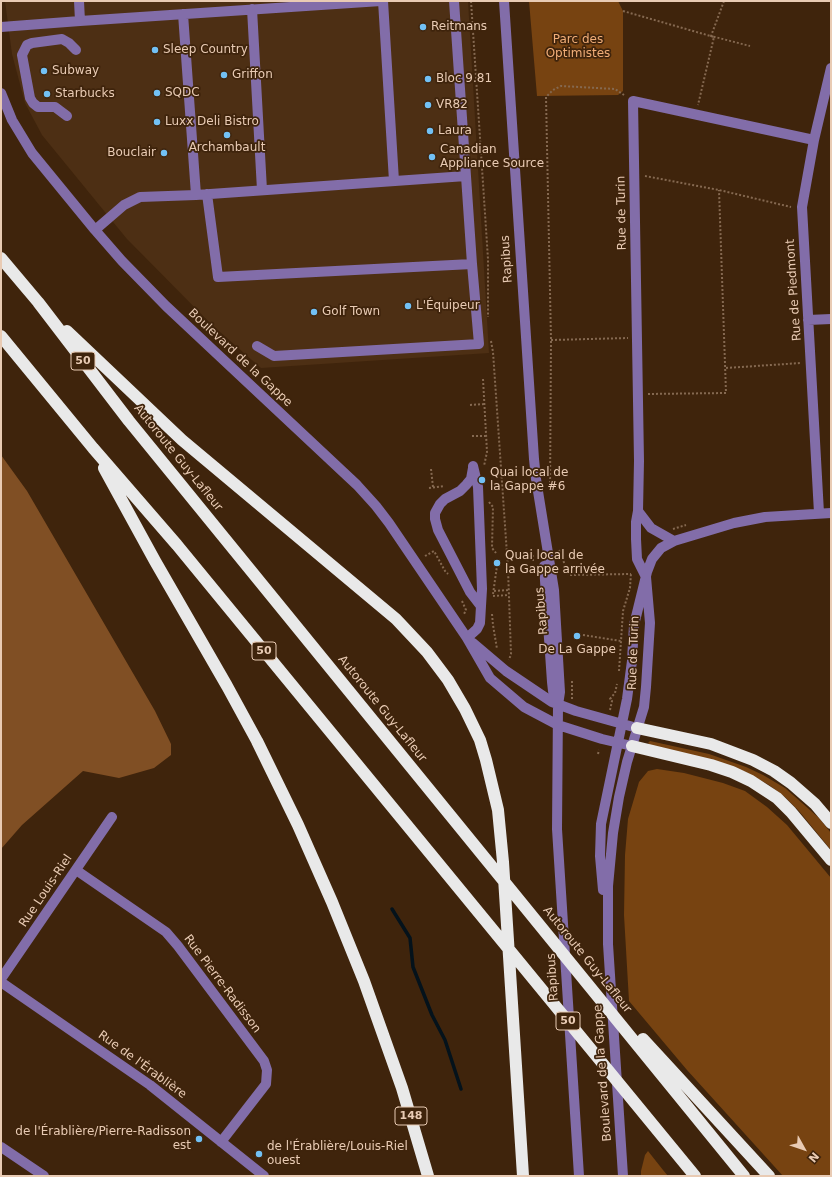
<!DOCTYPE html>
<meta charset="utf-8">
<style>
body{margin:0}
#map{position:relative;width:832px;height:1177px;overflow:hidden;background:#3f240c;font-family:"DejaVu Sans",sans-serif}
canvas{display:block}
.frame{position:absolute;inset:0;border:2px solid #e9cbb4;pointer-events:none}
.north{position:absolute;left:784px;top:1129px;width:40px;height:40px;-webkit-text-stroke:3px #3f240c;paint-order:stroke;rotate:130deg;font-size:11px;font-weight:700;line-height:16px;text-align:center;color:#e9cbb4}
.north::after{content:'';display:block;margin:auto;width:14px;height:18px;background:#e9cbb4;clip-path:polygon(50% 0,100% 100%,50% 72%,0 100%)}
</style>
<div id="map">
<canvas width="832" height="1177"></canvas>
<div class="frame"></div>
<div class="north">N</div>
</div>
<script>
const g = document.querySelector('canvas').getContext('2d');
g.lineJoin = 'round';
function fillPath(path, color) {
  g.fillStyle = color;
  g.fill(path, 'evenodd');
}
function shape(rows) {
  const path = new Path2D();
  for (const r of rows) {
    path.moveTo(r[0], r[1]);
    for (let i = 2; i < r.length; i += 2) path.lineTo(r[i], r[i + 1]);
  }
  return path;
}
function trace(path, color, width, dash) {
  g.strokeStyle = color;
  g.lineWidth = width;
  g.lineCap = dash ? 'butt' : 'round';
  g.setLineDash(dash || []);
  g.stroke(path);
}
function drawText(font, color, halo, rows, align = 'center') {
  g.font = font + ' "DejaVu Sans",sans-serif';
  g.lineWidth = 3.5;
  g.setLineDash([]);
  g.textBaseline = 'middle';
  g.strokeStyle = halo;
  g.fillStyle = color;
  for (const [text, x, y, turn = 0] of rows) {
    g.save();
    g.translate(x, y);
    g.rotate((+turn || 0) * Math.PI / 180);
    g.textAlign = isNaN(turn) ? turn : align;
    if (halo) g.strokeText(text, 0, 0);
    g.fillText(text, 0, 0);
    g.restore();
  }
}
const built = shape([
 [5,1,468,1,489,353,261,368,211,324,127,239,42,135,25,103,12,54]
]);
const green = shape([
 [529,1,618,1,623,11,623,91,618,95,537,96],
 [650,741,709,754,746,767,763,775,785,788,819,818,831,833,831,850,799,811,785,797,769,785,746,772,650,745,648,743],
 [657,769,684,773,723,783,745,791,767,807,787,825,831,878,831,1176,783,1176,687,1070,629,1001,624,915,625,855,628,819,639,782,648,771],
 [648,1151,663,1170,668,1176,641,1176,641,1171,645,1155]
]);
const forest = shape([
 [1,455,27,491,155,711,171,744,171,755,154,768,119,778,83,771,22,825,1,849]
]);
const stream = shape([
 [392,909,410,938,413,967,432,1015,445,1040,461,1089]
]);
const path = shape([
 [471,1,488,259,488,317],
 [724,1,711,36,750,46],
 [623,11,714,37,698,105],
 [645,176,719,190,791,207],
 [551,340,628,338],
 [491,341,493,352,508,569,511,654,509,660],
 [726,368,801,363],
 [483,379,487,452,484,466],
 [648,394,726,393,719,190],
 [470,405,484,404],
 [472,436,486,436],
 [431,469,433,487],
 [429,488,444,486],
 [550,491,551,340,546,97,553,90,561,86,615,89,624,95],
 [489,502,493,507,492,548,496,553],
 [673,529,686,525],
 [559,550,569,575,631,574],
 [533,555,533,562],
 [425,556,434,551,445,571,448,574],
 [494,591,509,590],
 [493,594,498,559],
 [493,596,509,595],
 [462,601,466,610,464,614],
 [492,614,493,625,497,649],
 [583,635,621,641],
 [619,671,623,611,630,588,631,573],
 [572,699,572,680],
 [610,710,612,701,610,699,615,693,617,684],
 [598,754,599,750]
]);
const minor = shape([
 [79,1,80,21],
 [383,1,394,181],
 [504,1,534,459,536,479,554,590,560,692,558,705,557,829,579,1176],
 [252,9,262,190],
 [183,14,196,195],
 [1,27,80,21,381,1],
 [1,93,12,120,32,153,95,230,122,261,166,306,357,485,376,506,389,523,467,638,490,678,524,707,558,725,602,739,632,746],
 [67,116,55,107,38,107,33,103,30,98,22,55,27,45,32,43,62,39,69,43,76,50],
 [207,194,218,277,472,264,454,1],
 [95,230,124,205,140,197,196,195,466,176],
 [808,320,831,319],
 [257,346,274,356,479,344,472,264],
 [473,468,471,479,466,485,460,491,445,499,440,504,435,513,435,519,438,530,470,592,480,605],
 [638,511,651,528,674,541],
 [819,513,802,207,814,140,831,68],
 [544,566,552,682,553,691,558,705],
 [467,638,477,629,480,623,482,589,478,487,473,466],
 [473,643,506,671,552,702,576,711,637,728],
 [76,870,166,932,178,946,264,1061,267,1070,266,1084,221,1142],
 [603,890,600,856,601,824,627,699,632,661,634,625,647,572,652,559,661,548,674,541,734,523,765,517,831,513],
 [1,979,112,817],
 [1,982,150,1085,264,1176],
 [1,1147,44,1176],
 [623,1176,608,944,608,886,613,833,619,797,627,762,644,707,646,687,650,623,646,577,637,559,636,539,636,522,638,511,639,461,633,101,814,140]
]);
const highway = shape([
 [1,258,38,302,129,421,744,1176],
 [67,331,182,440,396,619,427,652,448,680,465,709,480,740,486,760,498,810,503,862,523,1176],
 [1,336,93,448,177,545,695,1176],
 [104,468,155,561,227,686,257,741,298,825,332,902,364,981,402,1088,428,1176],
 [637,728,711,744,753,760,774,771,791,783,815,804,831,823],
 [632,746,711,765,732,772,751,781,777,798,791,812,831,860],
 [643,1039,769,1176]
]);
const markers = [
 [423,27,4,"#72c1f5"],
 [155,50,4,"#72c1f5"],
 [44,71,4,"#72c1f5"],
 [224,75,4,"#72c1f5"],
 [428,79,4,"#72c1f5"],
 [157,93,4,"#72c1f5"],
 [47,94,4,"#72c1f5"],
 [428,105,4,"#72c1f5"],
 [157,122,4,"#72c1f5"],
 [430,131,4,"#72c1f5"],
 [227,135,4,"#72c1f5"],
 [164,153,4,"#72c1f5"],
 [432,157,4,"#72c1f5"],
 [408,306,4,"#72c1f5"],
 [314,312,4,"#72c1f5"],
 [482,480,4,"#72c1f5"],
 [497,563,4,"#72c1f5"],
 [577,636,4,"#72c1f5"],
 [199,1139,4,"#72c1f5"],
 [259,1154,4,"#72c1f5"]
];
const shields = [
 [83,361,24],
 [264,651,24],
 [568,1021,24],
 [411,1116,32]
];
const shieldNames = [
 ["50",83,361],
 ["50",264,651],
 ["50",568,1021],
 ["148",411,1116]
];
const poiNames = [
 ["Reitmans",431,27],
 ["Sleep Country",163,50],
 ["Subway",52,71],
 ["Griffon",232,75],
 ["Bloc 9.81",436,79],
 ["SQDC",165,93],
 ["Starbucks",55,94],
 ["VR82",436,105],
 ["Luxx Deli Bistro",165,122],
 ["Laura",438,131],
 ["Archambault",227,148,"center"],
 ["Canadian",440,150],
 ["Appliance Source",440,164],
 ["Bouclair",156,153,"right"],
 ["L'Équipeur",416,306],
 ["Golf Town",322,312],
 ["Quai local de",490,473],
 ["la Gappe #6",490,487],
 ["Quai local de",505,556],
 ["la Gappe arrivée",505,570],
 ["De La Gappe",577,650,"center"],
 ["de l'Érablière/Pierre-Radisson",191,1132,"right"],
 ["est",191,1146,"right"],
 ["de l'Érablière/Louis-Riel",267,1147],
 ["ouest",267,1161]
];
const parkNames = [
 ["Parc des",578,40],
 ["Optimistes",578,54]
];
const streetNames = [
 ["Rue de Turin",622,213,-91],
 ["Rapibus",507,259,-94],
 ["Rue de Piedmont",794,290,-94],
 ["Boulevard de la Gappe",240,358,43],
 ["Autoroute Guy-Lafleur",178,458,51],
 ["Rapibus",542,611,-95],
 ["Rue de Turin",634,653,-88],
 ["Autoroute Guy-Lafleur",382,709,51],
 ["Rue Louis-Riel",46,891,-56],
 ["Autoroute Guy-Lafleur",587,960,51],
 ["Rapibus",553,977,-94],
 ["Rue Pierre-Radisson",222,984,53],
 ["Rue de l'Érablière",142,1065,36],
 ["Boulevard de la Gappe",603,1073,-94]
];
fillPath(built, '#4d2f14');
fillPath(green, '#774311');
fillPath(forest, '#804f24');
trace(stream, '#04121b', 3.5);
trace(path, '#856951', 2, [2, 2]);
trace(minor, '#826da9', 10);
trace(highway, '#e9e9e9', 12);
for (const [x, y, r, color] of markers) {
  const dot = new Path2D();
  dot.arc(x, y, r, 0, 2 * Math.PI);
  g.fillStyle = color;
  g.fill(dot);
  trace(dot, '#3f240c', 1.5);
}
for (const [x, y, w] of shields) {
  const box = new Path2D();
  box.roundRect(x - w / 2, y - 9, w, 18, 3);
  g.fillStyle = '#3f240c';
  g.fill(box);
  trace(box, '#e9cbb4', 1);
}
drawText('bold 11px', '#e9cbb4', null, shieldNames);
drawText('12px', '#e9cbb4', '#3f240c', poiNames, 'left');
drawText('12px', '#f2ae78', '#3f240c', parkNames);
drawText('12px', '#e9cbb4', '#3f240c', streetNames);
</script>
